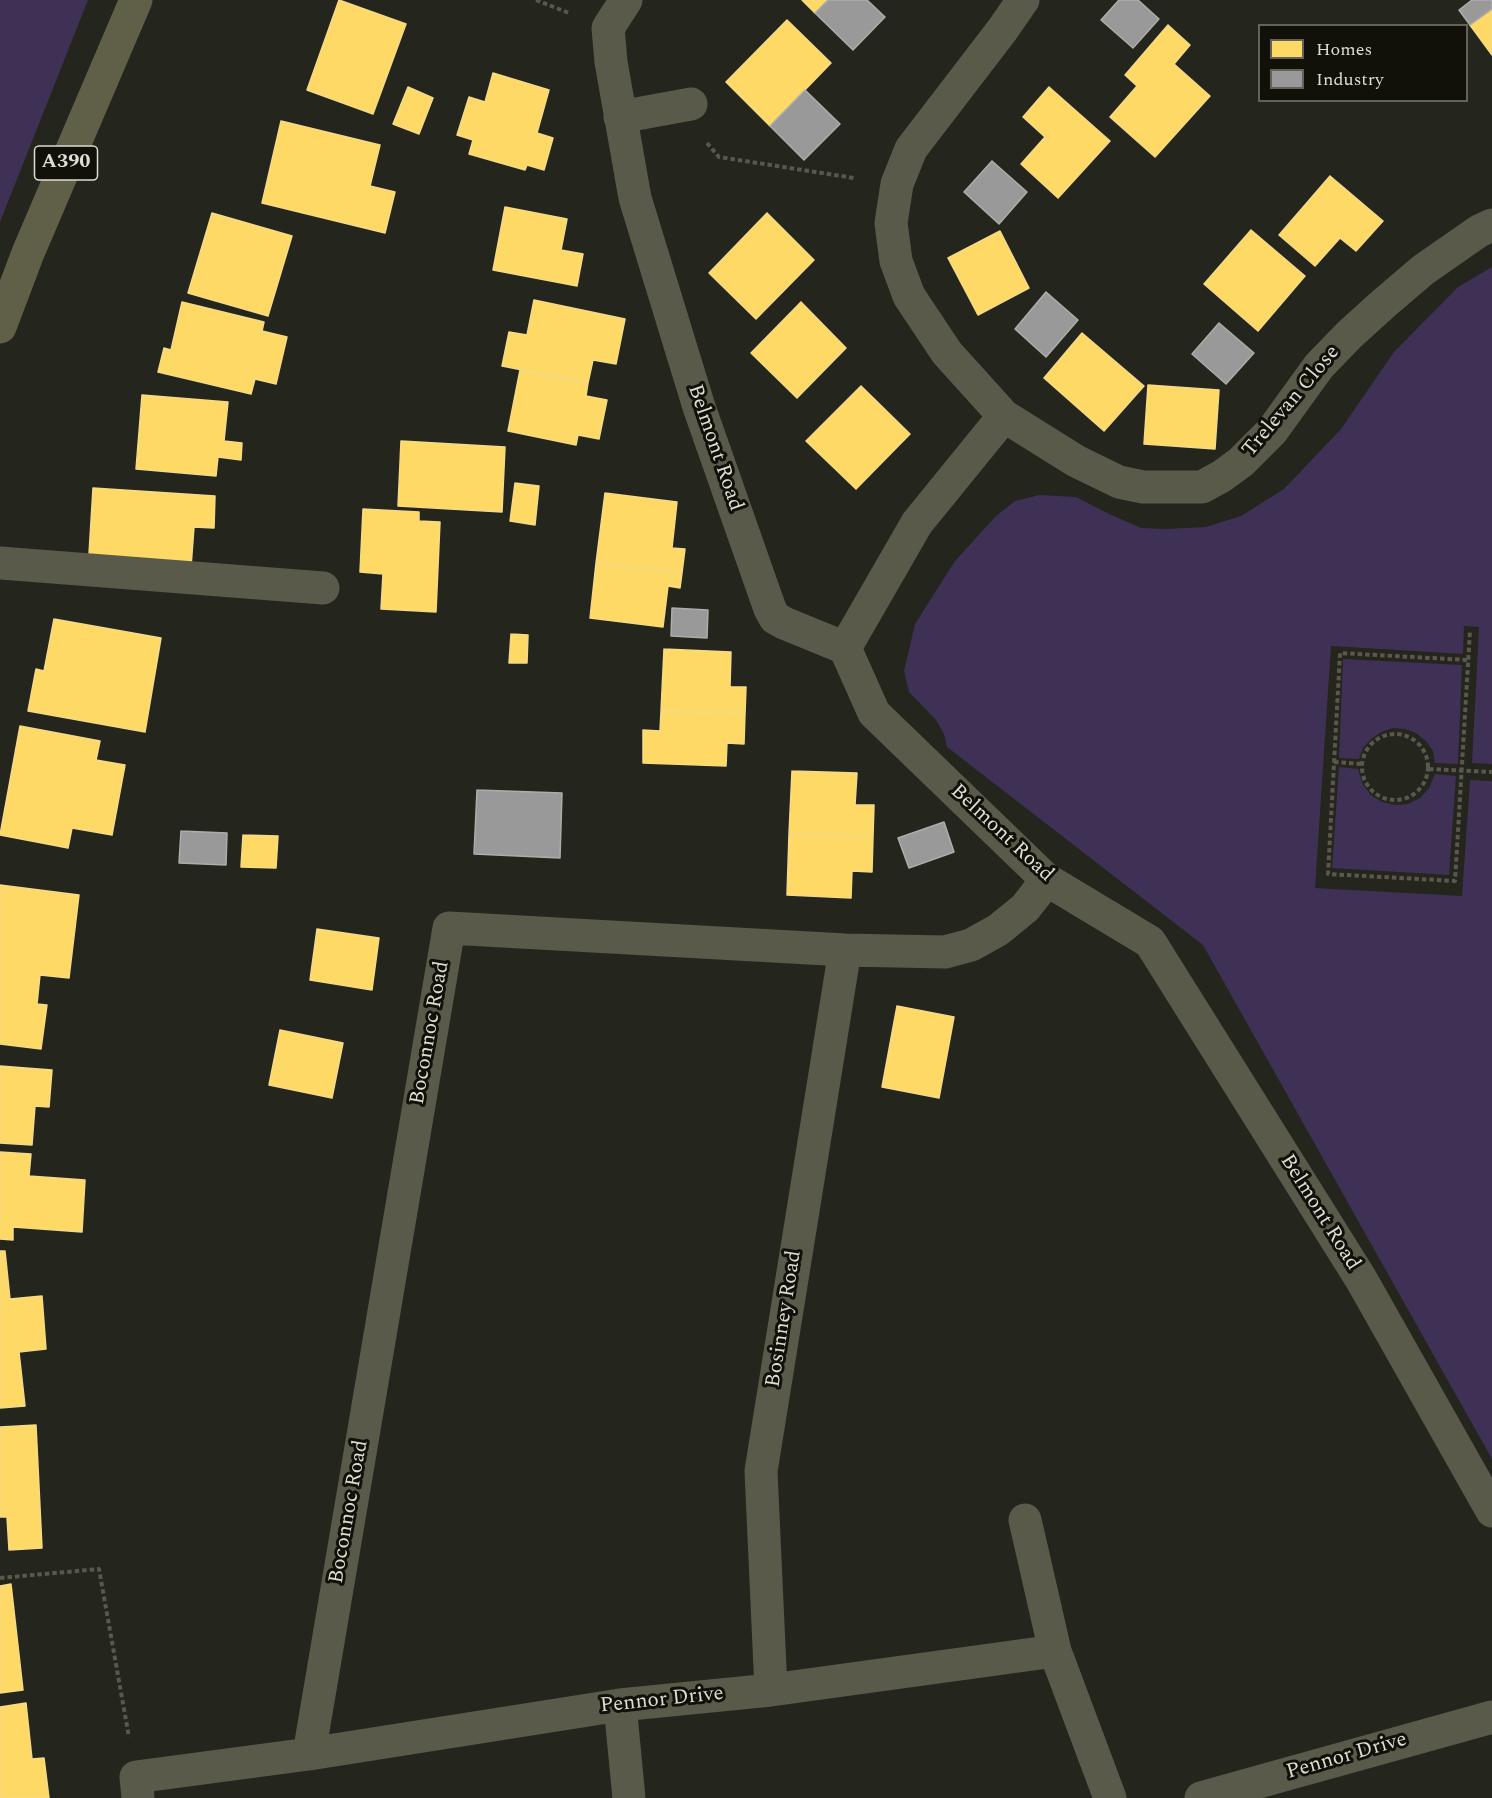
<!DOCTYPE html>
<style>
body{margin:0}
#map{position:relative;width:1492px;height:1798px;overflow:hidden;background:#24251c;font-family:Spectral,serif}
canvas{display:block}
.legend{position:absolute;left:1258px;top:24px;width:210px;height:78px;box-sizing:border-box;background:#111109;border:2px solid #63635a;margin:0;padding:8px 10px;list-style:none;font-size:18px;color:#ddddd3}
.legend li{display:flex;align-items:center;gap:12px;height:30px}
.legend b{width:30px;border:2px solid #63635a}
</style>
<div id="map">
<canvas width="1492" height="1798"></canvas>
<ul class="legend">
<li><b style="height:16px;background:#ffd966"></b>Homes</li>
<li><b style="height:16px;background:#999"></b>Industry</li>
</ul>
</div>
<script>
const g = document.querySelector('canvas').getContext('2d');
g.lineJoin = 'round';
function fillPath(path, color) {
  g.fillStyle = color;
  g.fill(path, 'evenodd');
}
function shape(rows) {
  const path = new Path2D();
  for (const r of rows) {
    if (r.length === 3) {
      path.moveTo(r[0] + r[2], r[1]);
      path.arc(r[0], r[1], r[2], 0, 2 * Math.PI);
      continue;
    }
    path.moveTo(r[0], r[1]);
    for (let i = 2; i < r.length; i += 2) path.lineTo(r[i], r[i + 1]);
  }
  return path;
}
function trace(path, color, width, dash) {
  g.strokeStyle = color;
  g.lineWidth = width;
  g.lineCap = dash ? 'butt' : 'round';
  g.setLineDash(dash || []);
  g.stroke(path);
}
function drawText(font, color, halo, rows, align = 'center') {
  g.font = font + ' Spectral,serif';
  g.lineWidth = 6;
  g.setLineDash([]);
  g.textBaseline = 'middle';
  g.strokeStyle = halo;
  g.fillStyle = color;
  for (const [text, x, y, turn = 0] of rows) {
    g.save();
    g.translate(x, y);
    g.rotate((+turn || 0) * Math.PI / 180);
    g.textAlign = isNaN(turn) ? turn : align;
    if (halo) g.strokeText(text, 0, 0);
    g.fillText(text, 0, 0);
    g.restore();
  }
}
const green = shape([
 [0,0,88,0,0,222],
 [1492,267,1492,764,1472,763,1479,627,1464,626,1463,654,1331,646,1315,888,1462,896,1470,780,1492,781,1492,1459,1203,945,947,747,944,734,936,720,909,692,904,671,915,624,955,561,996,516,1015,501,1039,495,1076,497,1107,513,1141,528,1166,529,1206,527,1241,516,1284,489,1341,429,1394,352,1458,287],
 [1343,659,1462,665,1458,764,1435,763,1433,751,1426,741,1416,733,1405,729,1393,728,1381,732,1371,739,1363,748,1359,759,1339,758],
 [1339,767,1358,769,1363,785,1371,795,1382,802,1395,805,1408,804,1420,798,1429,788,1435,774,1456,776,1449,875,1332,868]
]);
const homes = shape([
 [339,0,406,24,373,114,307,90,339,0],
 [802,0,828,0,815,13,802,0],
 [1492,9,1492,55,1470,25,1492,9],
 [787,20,831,63,770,126,726,82,787,20],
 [1168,25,1190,45,1174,64,1210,96,1155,157,1110,117,1137,86,1125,75,1168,25],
 [493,73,549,90,537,133,553,138,544,170,527,165,525,170,469,154,473,140,457,135,469,97,485,102,493,73],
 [408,87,433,98,419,134,393,124,408,87],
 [1049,87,1110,141,1058,198,1021,164,1045,137,1023,117,1049,87],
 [281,121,380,145,370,186,395,192,385,233,262,203,281,121],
 [1330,176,1383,221,1356,251,1340,238,1315,266,1279,235,1330,176],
 [505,207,567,219,561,250,583,254,577,286,493,270,505,207],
 [212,213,292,236,268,316,188,293,212,213],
 [767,213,814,260,756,319,709,273,767,213],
 [1251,230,1305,276,1258,331,1204,284,1251,230],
 [1000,231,1029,288,978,315,948,258,1000,231],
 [534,300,625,319,616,364,593,360,588,383,502,366,509,332,527,335,534,300],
 [182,302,264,322,262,331,287,337,276,384,255,379,251,394,158,372,164,348,171,350,182,302],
 [801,302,846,348,797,398,751,353,801,302],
 [1082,333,1144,386,1104,431,1044,378,1082,333],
 [520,370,588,383,586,396,607,400,599,439,578,435,576,445,508,431,520,370],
 [1148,385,1219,390,1215,449,1144,444,1148,385],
 [861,386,910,434,856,489,806,441,861,386],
 [142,395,228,402,224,441,242,443,241,460,218,457,216,476,136,469,142,395],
 [401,441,505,447,502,512,398,506,401,441],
 [515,483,539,486,535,525,510,521,515,483],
 [93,488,215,496,214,528,194,527,191,567,89,554,93,488],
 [605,493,677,502,672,548,685,549,682,573,596,563,605,493],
 [363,509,419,512,419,521,440,522,436,612,381,609,383,574,360,572,363,509],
 [596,563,682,573,680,588,668,586,663,627,590,618,596,563],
 [54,619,161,638,145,732,28,711,36,669,44,671,54,619],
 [511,634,528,635,527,663,509,663,511,634],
 [664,649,731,652,730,687,746,687,745,714,661,711,664,649],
 [661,711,745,714,744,744,727,743,726,766,643,763,643,730,660,731,661,711],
 [20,726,100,741,96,760,125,765,112,835,72,828,68,848,0,835,20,726],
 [792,771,857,773,855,805,874,805,873,837,789,834,792,771],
 [789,834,873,837,872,872,852,871,851,898,787,895,789,834],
 [243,835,278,836,276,868,241,867,243,835],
 [0,885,79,895,69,978,40,975,37,1004,47,1005,41,1049,0,1044,0,885],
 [317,929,379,938,372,990,310,980,317,929],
 [897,1006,954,1017,939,1098,882,1087,897,1006],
 [280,1030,343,1043,332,1098,269,1085,280,1030],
 [0,1066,52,1070,49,1107,35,1106,32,1145,0,1143,0,1066],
 [0,1152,31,1154,29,1176,85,1180,82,1232,13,1227,13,1240,0,1239,0,1152],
 [0,1251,5,1251,10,1299,42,1296,46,1349,19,1352,25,1406,0,1408,0,1251],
 [36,1425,42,1548,9,1550,7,1517,0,1517,0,1427,36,1425],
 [11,1584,23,1690,0,1693,0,1586,11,1584],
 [26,1703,32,1759,44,1758,49,1798,0,1798,0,1707,26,1703]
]);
const industry = shape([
 [828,0,867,0,885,17,853,50,815,13,828,0],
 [1119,0,1138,0,1159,19,1133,48,1101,20,1119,0],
 [1472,0,1492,0,1492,9,1470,25,1459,10,1472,0],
 [805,90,840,124,804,160,770,126,805,90],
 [992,161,1027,192,999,224,964,192,992,161],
 [1046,292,1078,320,1046,357,1015,329,1046,292],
 [1219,323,1254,353,1226,384,1192,354,1219,323],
 [672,608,708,610,707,638,671,636,672,608],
 [477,790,562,793,560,858,474,854,477,790],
 [944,822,954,852,909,868,898,838,944,822],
 [181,831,227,833,226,865,179,863,181,831]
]);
const path = shape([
 [536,0,569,13],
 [707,143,719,157,854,178],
 [1467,660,1340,653,1328,874,1455,881,1470,631],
 [1395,767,33],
 [1334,762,1362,764],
 [1429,769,1492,772],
 [0,1578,99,1569,129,1737]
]);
const minor = shape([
 [626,0,608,28,611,62,635,198,699,407,770,609,775,618,784,623,845,648,874,713,1047,880,1150,942,1361,1279,1492,1511],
 [620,117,691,104],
 [1004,416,1076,461,1119,482,1143,487,1202,487,1222,476,1241,462,1272,431,1319,366,1349,335,1382,305,1423,270,1479,231,1492,225],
 [0,563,323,588],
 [845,648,917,523,1004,416,947,353,909,296,896,261,891,223,897,184,911,149,1003,29,1023,0],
 [1025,1520,1055,1651],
 [771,1690,761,1471,845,950],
 [620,1705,629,1798],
 [309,1754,449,928,845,950,945,952,971,945,998,930,1025,908,1047,880],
 [138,1798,136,1777,309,1754,620,1705,771,1690,1055,1651,1110,1798],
 [1201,1798,1492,1717]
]);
const highway = shape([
 [0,327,28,253,136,0]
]);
const shields = [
 [66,163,63]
];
const shieldNames = [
 ["A390",66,163]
];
const streetNames = [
 ["Trelevan Close",1292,402,-50],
 ["Belmont Road",714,448,71],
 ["Belmont Road",1001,834,43],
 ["Boconnoc Road",431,1033,-80],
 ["Belmont Road",1319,1213,58],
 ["Bosinney Road",785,1319,-81],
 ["Boconnoc Road",350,1512,-80],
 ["Pennor Drive",662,1701,-6],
 ["Pennor Drive",1347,1757,-16]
];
fillPath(green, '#3e3155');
fillPath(homes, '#ffd966');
trace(homes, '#f5da87', 1.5);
fillPath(industry, '#999');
trace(industry, '#adadaa', 1.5);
trace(path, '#58584c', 4, [4.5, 3]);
trace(minor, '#5a5a4b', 33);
trace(highway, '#606048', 33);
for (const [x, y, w] of shields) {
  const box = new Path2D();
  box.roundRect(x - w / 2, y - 17, w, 34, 4.5);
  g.fillStyle = '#111109';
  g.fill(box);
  trace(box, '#ddddd3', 1.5);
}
drawText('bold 20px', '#ddddd3', null, shieldNames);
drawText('21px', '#ddddd3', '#111109', streetNames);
</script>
